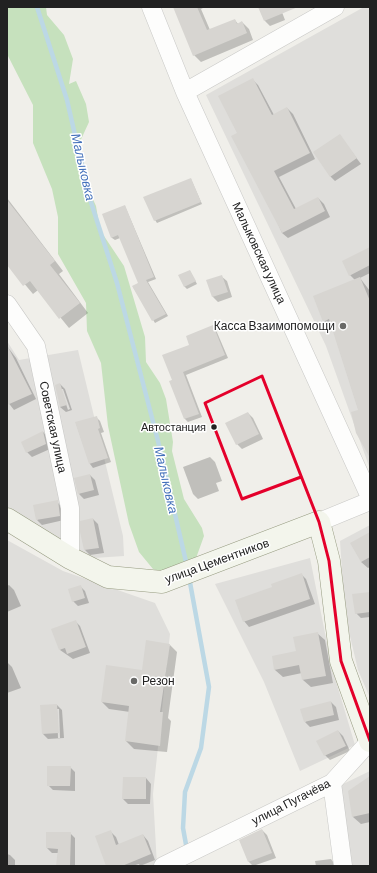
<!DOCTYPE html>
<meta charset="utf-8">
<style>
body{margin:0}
#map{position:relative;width:377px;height:873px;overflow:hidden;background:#f0efea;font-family:Barlow,sans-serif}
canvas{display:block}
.frame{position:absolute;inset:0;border:8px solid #212121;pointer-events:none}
</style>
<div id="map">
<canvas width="377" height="873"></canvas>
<div class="frame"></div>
</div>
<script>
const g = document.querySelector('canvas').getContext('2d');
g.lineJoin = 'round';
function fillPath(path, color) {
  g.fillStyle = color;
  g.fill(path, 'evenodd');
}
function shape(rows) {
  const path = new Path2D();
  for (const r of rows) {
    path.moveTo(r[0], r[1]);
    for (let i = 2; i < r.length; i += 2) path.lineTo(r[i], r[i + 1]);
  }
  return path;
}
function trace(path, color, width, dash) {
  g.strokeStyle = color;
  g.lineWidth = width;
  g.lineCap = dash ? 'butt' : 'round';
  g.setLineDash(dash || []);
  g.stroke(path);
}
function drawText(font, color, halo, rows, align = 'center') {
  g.font = font + ' Barlow,sans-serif';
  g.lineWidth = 3;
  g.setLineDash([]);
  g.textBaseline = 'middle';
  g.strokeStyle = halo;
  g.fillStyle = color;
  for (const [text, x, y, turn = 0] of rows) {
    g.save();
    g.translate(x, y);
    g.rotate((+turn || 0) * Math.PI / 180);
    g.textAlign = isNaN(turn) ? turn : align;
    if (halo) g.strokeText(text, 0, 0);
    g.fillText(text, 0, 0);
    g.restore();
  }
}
const residential = shape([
 [364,7,370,7,370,469,326,346,206,95],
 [7,341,19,360,78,350,123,536,124,556,79,559,7,512],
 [370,525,370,698,358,670,345,615,340,541],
 [7,540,63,571,155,603,170,634,153,794,157,866,7,866],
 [310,558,332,668,355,745,300,771,264,682,215,584],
 [370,771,370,866,350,866,339,786]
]);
const forest = shape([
 [7,7,46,7,47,15,64,35,73,59,69,84,76,81,86,104,89,122,78,146,77,164,96,206,100,230,124,266,145,337,146,362,160,383,166,399,173,442,172,451,184,499,202,528,204,536,195,561,162,572,153,569,139,552,129,524,108,426,101,363,87,331,86,303,58,254,58,217,52,189,33,143,33,105,7,54]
]);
const shadow = shape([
 [174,7,205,7,201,9,210,30,235,20,238,24,242,22,249,29,253,40,201,62,194,55],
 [259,7,280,7,285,20,270,26,265,21],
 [252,79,258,85,274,115,287,108,293,114,315,159,279,177,296,209,318,198,324,204,330,217,288,238,282,233,238,133],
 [339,135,361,164,335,181,330,176],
 [191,179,202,204,157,223,155,220],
 [7,198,63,271,59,274,88,313,69,328,38,290,33,294,7,263],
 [125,206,156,279,148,282,168,316,155,323,133,287,139,283,120,238,115,240,112,238,103,215],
 [370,250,370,273,360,278,370,291,370,456,359,411,333,329,324,321,355,280,350,275],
 [190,271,197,284,187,289,184,286],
 [221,276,227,281,232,297,218,302,213,297,208,281],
 [213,327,216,330,228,358,186,375,202,417,188,422,185,419,171,381,173,380,191,346],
 [7,346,16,358,36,399,14,410,7,401],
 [60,384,65,389,72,410,66,412,60,407],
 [61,389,63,389,70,409,68,410],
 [248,413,253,418,263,439,242,449,237,444],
 [96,417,100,421,104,432,101,433,111,462,93,468,90,464,76,423],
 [43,432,48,437,50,449,32,457,27,452],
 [210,457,215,462,222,481,216,483,219,491,198,499,193,494,183,467],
 [90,475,95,480,99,495,84,499,79,494],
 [57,502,62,507,64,520,42,525,37,520],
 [93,519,98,524,104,553,90,555,85,550,82,532],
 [370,534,370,567,368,568,361,562],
 [301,574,306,579,315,604,249,627,244,621,273,588],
 [9,585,14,590,21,606,7,612,7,586],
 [80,586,85,591,89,603,78,606,73,601],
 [370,593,370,617,361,618,356,613],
 [75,621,80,626,90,653,73,659,60,650],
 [317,633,325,640,333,683,311,687,303,680,302,673,283,677,275,670,273,657,298,652],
 [170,645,177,652,168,718,171,721,167,752,134,749,126,741,130,712,109,709,102,702,143,671],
 [7,662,12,667,21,688,7,693],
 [331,702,336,707,339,720,310,727,305,722],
 [57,705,62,710,64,738,48,739,43,734,41,706],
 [57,709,59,709,60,738,58,738],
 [338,731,343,736,350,751,330,760,325,755],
 [70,767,75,772,75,791,53,790,48,785],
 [146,778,151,784,150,804,128,804,123,799],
 [370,783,370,822,361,824,353,817],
 [262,830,267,835,276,858,253,866,249,862,240,841],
 [111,832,116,837,119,845,143,835,148,841,155,860,140,866,139,864,132,866,107,866],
 [70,833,75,838,75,866,57,866,58,853,52,853,47,848],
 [7,854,10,855,15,860,15,866,7,866],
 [331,859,336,866,316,866,315,861]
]);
const stream = shape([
 [37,7,67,100,89,196,117,283,158,441,187,566],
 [187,850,183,828,185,792,201,748,209,687,189,577]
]);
const building = shape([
 [173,7,197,7,207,30,235,19,237,24,242,21,247,33,193,56],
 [258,7,298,7,264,21],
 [253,78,272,115,287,107,310,153,274,171,294,209,318,197,325,211,282,233,231,136,237,133,218,96],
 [340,134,357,158,330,177,313,152],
 [191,178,201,202,154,221,143,197],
 [7,200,55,261,50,265,80,303,59,319,30,281,23,286,7,265],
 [125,205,154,277,146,280,166,314,152,321,132,286,138,283,118,235,111,238,102,214],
 [370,247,370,265,349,276,342,261],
 [190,270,196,281,184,287,178,275],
 [222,275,228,292,212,297,206,280],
 [360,277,370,301,370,458,356,433,351,412,358,410,329,319,323,322,313,296],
 [213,325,225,355,183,372,199,414,184,419,169,381,172,380,162,355,189,345,186,336],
 [7,345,32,394,7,405],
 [60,383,67,405,60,407,55,385],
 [248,412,259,434,236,445,225,423],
 [97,416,100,428,98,429,108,458,89,464,75,422],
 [43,431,46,444,26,453,21,442],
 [90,474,94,490,78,494,74,478],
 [58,500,60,516,36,520,33,505],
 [93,518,99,548,84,550,80,532,80,521],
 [370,532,370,557,361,562,350,543],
 [302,573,310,599,243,622,235,600,272,587,271,584],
 [81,585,85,598,72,602,68,589],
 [370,592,370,612,355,614,352,594],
 [76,620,86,647,67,654,65,648,59,650,51,629],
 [318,632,326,676,302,680,299,665,274,670,272,656,296,651,293,637],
 [146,640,170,644,160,712,163,712,160,746,125,741,129,706,101,702,106,665,142,670],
 [331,701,334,715,304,722,300,709],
 [57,704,59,733,42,734,40,705],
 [338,730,346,746,324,756,316,741],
 [47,766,71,766,70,786,47,786],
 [370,776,370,813,352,817,348,791],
 [123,777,146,777,146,799,122,799],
 [262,829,272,853,248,862,239,840],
 [111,830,116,845,143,834,151,854,122,866,106,866,95,836],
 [46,832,71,832,70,866,56,866,58,849,46,848]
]);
const street = shape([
 [151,7,185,92,370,497],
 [185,92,335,7],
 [7,304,36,346,70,508,70,558],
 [319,522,370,501],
 [332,783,343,866],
 [163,866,332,783,370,741]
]);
const secondary = shape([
 [7,519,70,558,108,577,162,582,319,522,329,561,341,661,370,741]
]);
const bus1 = shape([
 [301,477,242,499,205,403,262,376,319,522,329,561,341,661,370,741]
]);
const markers = [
 [343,326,4,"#696967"],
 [214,427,3.5,"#212121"],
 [134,681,4,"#696967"]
];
const busNames = [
 ["Автостанция",206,427]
];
const streetNames = [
 ["Малыковская улица",259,253,65],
 ["Советская улица",53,427,78],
 ["улица Цементников",217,561,-20],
 ["улица Пугачёва",291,802,-27]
];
const poiNames = [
 ["Касса Взаимопомощи",335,326],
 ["Резон",142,681,"left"]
];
const waterNames = [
 ["Малыковка",83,167,77],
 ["Малыковка",166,480,77]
];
fillPath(residential, '#dfdedb');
fillPath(forest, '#c6e1bd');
fillPath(shadow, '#0003');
trace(stream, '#bcd8e5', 4.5);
fillPath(building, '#d7d5d1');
trace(street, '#c8c8c6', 19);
trace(secondary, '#969b80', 23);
trace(street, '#fdfdfc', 18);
trace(secondary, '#f3f5ec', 22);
trace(bus1, '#e4002b', 3);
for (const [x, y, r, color] of markers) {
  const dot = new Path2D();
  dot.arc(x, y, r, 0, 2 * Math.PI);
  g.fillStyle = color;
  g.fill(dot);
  trace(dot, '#fff', 1.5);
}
drawText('11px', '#212121', '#fff', busNames, 'right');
drawText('12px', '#212121', '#fff', streetNames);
drawText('12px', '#212121', '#fff', poiNames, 'right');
drawText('italic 13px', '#4471bb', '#fff', waterNames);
</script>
